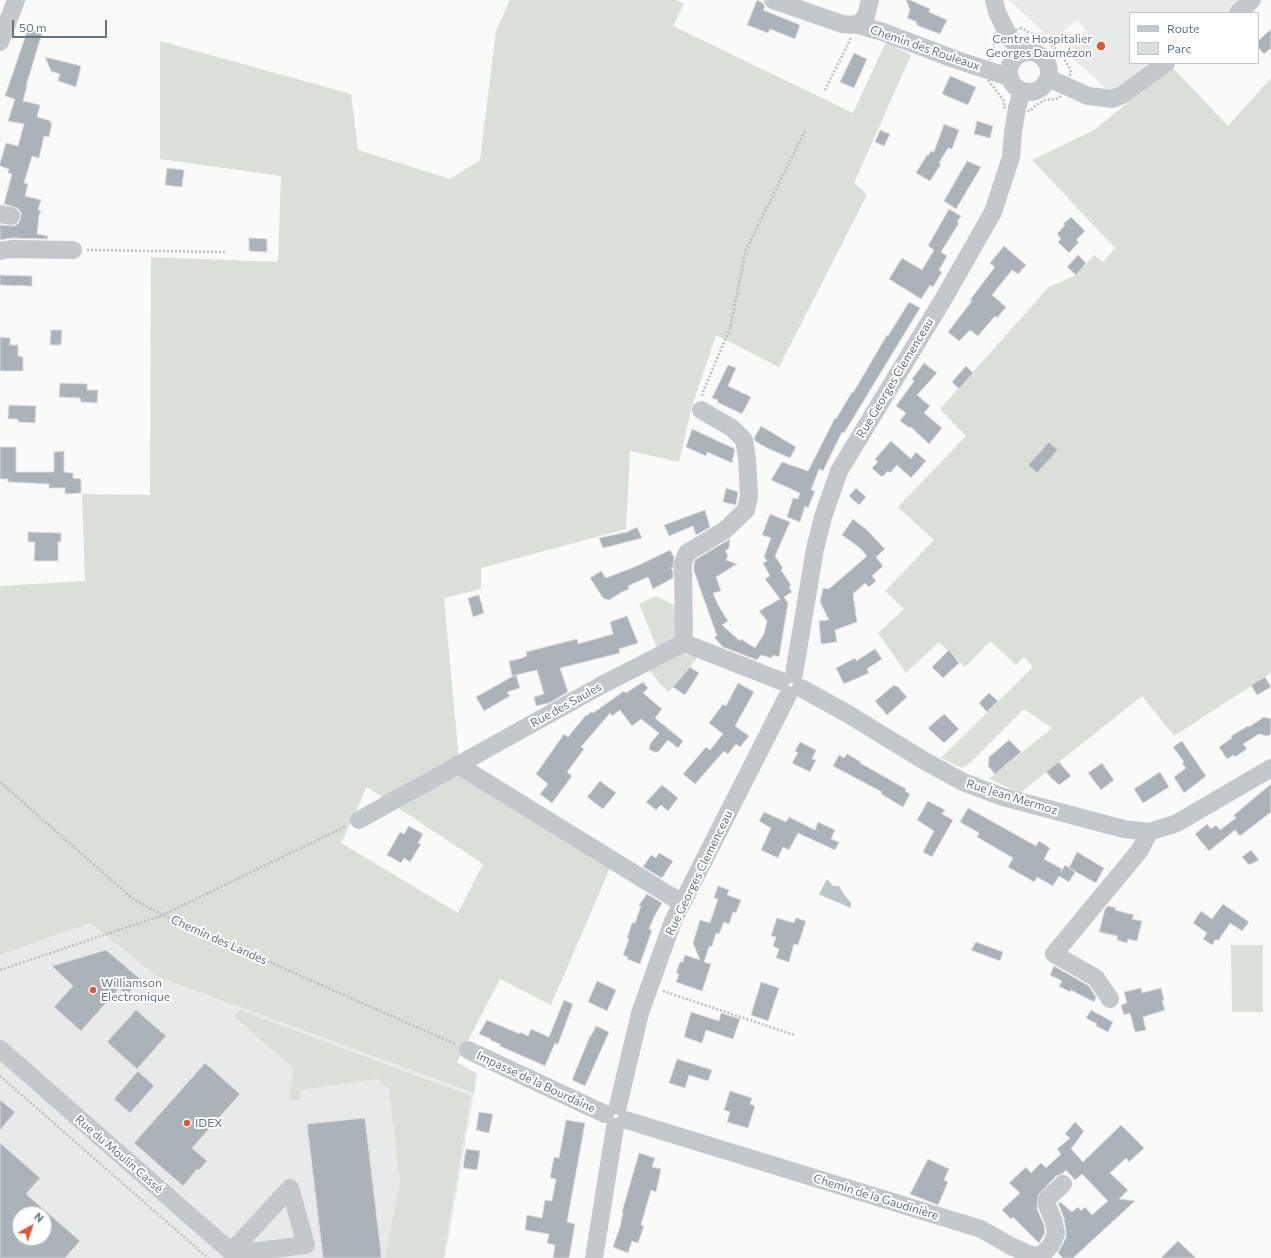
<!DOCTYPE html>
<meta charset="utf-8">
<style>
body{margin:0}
#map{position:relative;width:1271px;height:1258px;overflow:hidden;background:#fafaf8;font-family:Commissioner,sans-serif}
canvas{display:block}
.legend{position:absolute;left:1129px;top:12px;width:130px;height:52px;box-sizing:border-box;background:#fff;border:1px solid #c1c8cd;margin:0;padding:5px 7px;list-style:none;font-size:12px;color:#657683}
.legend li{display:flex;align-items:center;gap:8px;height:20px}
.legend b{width:20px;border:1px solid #c1c8cd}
.north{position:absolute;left:12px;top:1206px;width:40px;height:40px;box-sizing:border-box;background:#fff;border:1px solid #c1c8cd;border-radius:50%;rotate:40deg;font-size:11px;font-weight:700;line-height:16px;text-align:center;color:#657683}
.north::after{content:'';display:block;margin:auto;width:14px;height:18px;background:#e4572e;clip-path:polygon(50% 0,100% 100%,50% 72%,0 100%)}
.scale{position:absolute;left:12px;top:20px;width:95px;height:18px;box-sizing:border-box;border:2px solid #657683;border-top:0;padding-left:5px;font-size:12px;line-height:14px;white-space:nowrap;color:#657683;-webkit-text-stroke:3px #fff;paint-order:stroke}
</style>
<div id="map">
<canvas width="1271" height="1258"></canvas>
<ul class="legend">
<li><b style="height:5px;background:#c3c8cc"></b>Route</li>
<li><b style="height:11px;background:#dadfd7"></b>Parc</li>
</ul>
<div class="north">N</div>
<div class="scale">50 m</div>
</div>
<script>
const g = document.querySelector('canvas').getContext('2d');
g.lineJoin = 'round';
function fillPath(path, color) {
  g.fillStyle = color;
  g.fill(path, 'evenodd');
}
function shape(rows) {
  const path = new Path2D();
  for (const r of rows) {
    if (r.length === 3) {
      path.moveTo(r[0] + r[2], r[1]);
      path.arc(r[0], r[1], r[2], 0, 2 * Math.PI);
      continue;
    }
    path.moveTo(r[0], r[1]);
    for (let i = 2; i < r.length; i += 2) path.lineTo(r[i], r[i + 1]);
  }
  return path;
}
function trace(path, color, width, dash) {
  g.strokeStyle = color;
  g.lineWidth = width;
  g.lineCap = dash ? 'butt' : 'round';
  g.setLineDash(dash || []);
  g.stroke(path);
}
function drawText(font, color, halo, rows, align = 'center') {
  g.font = font + ' Commissioner,sans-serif';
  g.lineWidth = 4;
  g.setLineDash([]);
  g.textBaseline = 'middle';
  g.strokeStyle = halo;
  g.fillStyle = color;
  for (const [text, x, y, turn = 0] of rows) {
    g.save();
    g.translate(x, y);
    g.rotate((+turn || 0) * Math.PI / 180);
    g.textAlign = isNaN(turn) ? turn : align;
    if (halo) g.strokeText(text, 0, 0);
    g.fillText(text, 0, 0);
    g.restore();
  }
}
const built = shape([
 [1009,0,1247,0,1233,13,1130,13,1130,63,1160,63,1112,94,1066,52,1088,33,1077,20,1053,40],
 [90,923,158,977,474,1093,445,1258,0,1258,0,955],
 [20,1214,44,1214,44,1238,20,1238]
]);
const green = shape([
 [510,0,676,0,684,4,673,26,853,113,886,42,911,55,854,183,867,195,779,367,716,335,692,406,679,462,630,451,626,529,481,568,481,589,444,598,460,771,611,866,551,1005,500,979,457,1062,477,1074,474,1093,158,977,90,923,0,955,0,586,85,581,82,494,150,495,151,257,278,262,281,176,160,159,160,41,351,94,358,150,450,179,480,160,496,31],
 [367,787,483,864,458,913,341,843],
 [1172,67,1228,126,1271,78,1271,673,1174,736,1142,696,1020,793,989,779,1052,728,1024,709,970,763,962,768,941,758,1033,667,1024,657,1016,665,990,641,965,667,939,642,906,673,878,633,904,609,885,591,934,540,898,507,966,436,940,409,1049,287,1076,275,1094,255,1103,262,1115,248,1032,160,1094,130],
 [656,596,674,605,680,640,657,648,639,604],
 [683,654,698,657,669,692,660,684,653,674,647,669,676,656],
 [1231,945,1263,945,1263,1012,1232,1012],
 [239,1010,471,1096,443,1258,385,1258,400,1182,389,1088,377,1079,300,1090,300,1100,289,1100,294,1069,234,1016]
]);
const water = shape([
 [827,879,833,886,839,886,843,893,851,903,851,908,820,895,819,894]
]);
const building = shape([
 [757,0,763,3,765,7,763,10,800,25,795,39,770,29,768,33,747,25,757,0],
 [906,0,910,0,930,9,929,12,947,20,940,34,919,26,916,24,917,22,907,18,910,10,906,0],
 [28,29,42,33,26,86,27,86,23,101,40,105,37,117,51,121,50,123,52,123,49,137,44,136,39,158,32,156,24,183,28,184,25,196,41,200,38,210,41,211,39,215,37,234,48,236,47,239,11,238,0,240,0,225,14,226,19,223,21,217,21,212,17,208,4,204,12,174,8,173,9,169,0,166,0,163,6,143,18,146,24,124,8,121,15,99,5,96,28,29],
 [1271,29,1271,48,1264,54,1258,47,1258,41,1271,29],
 [854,53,867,59,854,88,840,82,854,53],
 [45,57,81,66,76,87,58,81,60,74,51,71,45,57],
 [950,76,976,87,968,105,942,94,950,76],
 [977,121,993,126,990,138,974,134,977,121],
 [944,124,959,130,952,149,948,148,939,163,941,164,930,181,916,173,927,155,928,156,931,151,934,152,944,124],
 [880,130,890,134,884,146,875,142,880,130],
 [967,161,981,167,956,209,944,201,967,161],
 [167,168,184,170,182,187,165,185,167,168],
 [949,209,961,216,957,222,959,223,941,252,947,256,939,270,942,272,933,287,930,285,921,299,889,279,902,258,922,270,934,250,928,246,949,209],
 [1071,217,1085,231,1076,240,1079,242,1069,253,1058,242,1061,239,1057,234,1065,225,1063,224,1071,217],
 [249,238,267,239,267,252,249,251,249,238],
 [1004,246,1026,265,1018,274,1012,270,992,295,1006,307,997,318,995,316,978,336,970,330,959,341,948,332,972,301,970,300,995,267,990,263,1004,246],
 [1078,255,1086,263,1076,275,1067,267,1078,255],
 [0,275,32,276,32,286,0,285,0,275],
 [909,302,920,308,844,433,842,432,823,471,819,469,811,490,815,491,808,508,805,506,800,522,787,517,793,498,798,499,800,493,771,480,782,462,808,471,835,418,836,419,852,392,853,393,887,335,888,336,909,302],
 [51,330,62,330,61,345,50,345,51,330],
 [0,337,10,338,10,345,18,345,18,356,23,357,23,371,0,371,0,337],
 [924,363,937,373,917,395,930,406,924,413,942,428,929,444,911,427,910,428,900,421,906,413,896,406,914,381,912,379,924,363],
 [728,365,736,368,728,386,751,397,742,414,717,402,718,400,712,398,728,365],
 [966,366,973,373,959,389,952,382,966,366],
 [60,383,87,384,87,390,98,390,97,403,81,402,80,398,59,397,60,383],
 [9,405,36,406,35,423,18,422,18,419,8,419,9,405],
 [761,426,796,447,790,458,767,448,755,441,754,438,761,426],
 [692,429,735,449,732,463,707,452,706,456,686,447,692,429],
 [891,441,911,459,916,452,926,461,911,478,897,465,890,473,888,471,882,477,872,468,878,462,875,459,891,441],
 [1049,442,1058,450,1037,473,1028,465,1049,442],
 [0,447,16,447,16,472,54,472,54,452,64,451,64,472,73,473,73,478,81,479,81,493,65,494,65,488,49,488,49,484,8,482,8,479,0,479,0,447],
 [726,488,738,492,736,505,723,502,726,488],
 [856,488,866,497,859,505,849,496,856,488],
 [705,510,710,527,696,535,693,526,669,536,664,525,705,510],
 [770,514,790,522,775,556,783,568,781,570,791,585,789,587,792,592,784,597,788,603,779,657,773,655,772,658,761,655,757,660,723,647,714,637,717,636,694,571,694,565,695,560,730,539,729,548,725,551,728,555,726,560,737,564,716,577,721,591,713,593,718,605,728,621,722,625,740,641,741,639,755,648,764,634,767,621,759,611,780,599,765,579,770,576,763,563,767,561,764,557,771,538,762,535,770,514],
 [853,519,867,530,885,549,876,557,883,566,872,576,876,581,869,587,865,583,853,594,857,622,835,630,837,642,821,644,819,621,829,620,820,602,823,588,829,589,867,556,860,548,842,535,853,519],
 [637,527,642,538,603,548,599,538,627,532,637,527],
 [28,532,61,533,61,542,58,542,58,561,34,561,35,542,28,542,28,532],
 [670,550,674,557,673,568,671,568,673,571,673,578,653,589,648,577,628,586,629,589,622,592,609,600,603,598,590,578,601,571,606,578,637,566,670,550],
 [479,595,484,613,473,617,468,598,479,595],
 [627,616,638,643,619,649,620,653,560,668,568,692,549,703,536,706,534,697,544,694,537,670,516,675,520,688,507,692,510,696,484,711,476,697,515,675,512,676,509,661,523,658,523,657,527,656,526,652,557,644,577,639,578,644,613,634,610,622,627,616],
 [875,649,882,659,867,669,869,673,844,684,836,668,855,658,856,661,875,649],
 [949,650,959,663,943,678,932,667,949,650],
 [690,667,699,673,685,695,673,687,690,667],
 [1265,677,1271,687,1257,695,1251,685,1265,677],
 [643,682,648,688,643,693,662,709,655,718,683,741,678,748,668,740,658,752,654,752,649,749,650,744,659,733,641,719,632,726,620,710,612,716,610,713,581,747,584,749,567,772,572,776,552,803,540,794,548,784,536,774,564,734,568,737,586,715,587,716,591,712,593,713,624,691,626,693,643,682],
 [738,683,754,692,735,726,749,736,740,747,736,744,728,754,724,751,695,784,683,774,706,747,710,750,723,734,709,723,723,704,726,706,738,683],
 [894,685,896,687,897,686,907,697,887,715,875,701,894,685],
 [989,693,998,701,987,712,979,703,989,693],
 [944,714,959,729,944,743,928,728,944,714],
 [1264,717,1271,719,1271,734,1267,736,1259,734,1243,744,1247,749,1235,757,1234,755,1227,759,1219,747,1232,738,1231,736,1248,726,1249,727,1264,717],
 [1009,740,1021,752,995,774,988,766,989,757,1009,740],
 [1182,741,1206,776,1184,793,1174,777,1186,768,1182,764,1184,762,1173,747,1182,741],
 [800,742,816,750,812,759,816,760,810,772,792,763,798,753,795,751,800,742],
 [847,754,861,762,860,763,906,789,905,791,910,794,903,807,881,794,882,792,833,766,839,755,844,758,847,754],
 [1059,762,1071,776,1059,785,1054,780,1053,780,1046,772,1059,762],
 [1102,763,1114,780,1101,790,1088,773,1102,763],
 [1160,772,1169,787,1143,803,1134,789,1160,772],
 [600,781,616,793,603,809,587,797,600,781],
 [1271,784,1271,812,1240,836,1235,830,1209,851,1195,834,1207,824,1211,829,1216,825,1220,830,1236,818,1234,815,1271,784],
 [662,785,678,798,668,811,661,805,656,810,646,802,662,785],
 [928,801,945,810,942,814,953,820,932,857,923,852,934,831,917,820,928,801],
 [968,808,1036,846,1039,841,1050,848,1044,859,1062,869,1061,872,1065,865,1075,872,1069,882,1059,876,1053,886,1037,877,1034,882,1008,867,1013,858,977,837,979,833,960,822,968,808],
 [764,812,786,822,789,817,815,830,818,822,835,830,831,839,839,842,835,850,798,833,789,850,783,847,778,858,761,850,771,828,759,821,764,812],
 [409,826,423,834,418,843,421,844,410,862,404,858,401,863,387,855,400,832,404,834,409,826],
 [1251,850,1259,860,1249,865,1242,857,1251,850],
 [1077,852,1104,868,1096,883,1069,868,1077,852],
 [659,853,673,861,662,878,643,867,651,855,656,858,659,853],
 [718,886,729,890,727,895,741,900,736,913,733,912,729,924,724,922,719,934,716,933,712,946,709,947,704,962,711,964,702,991,676,982,679,974,676,973,680,962,683,962,685,955,700,960,693,943,700,920,710,923,718,899,714,898,718,886],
 [647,894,662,903,654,917,649,929,652,930,640,964,627,959,628,957,623,955,629,939,627,938,632,923,635,923,641,906,639,905,647,894],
 [1223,904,1249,922,1242,931,1230,923,1218,941,1216,939,1212,945,1203,939,1207,933,1193,923,1201,911,1212,919,1223,904],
 [1108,906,1116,908,1115,910,1134,915,1132,919,1142,921,1137,941,1128,939,1127,943,1117,940,1118,936,1099,932,1105,909,1108,906],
 [777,918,794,923,796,918,806,921,798,945,794,944,789,962,776,958,779,949,773,946,776,937,771,936,777,918],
 [976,942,1003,952,1000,961,971,950,976,942],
 [106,950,140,979,127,995,119,988,81,1031,54,1007,73,986,52,966,106,950],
 [1054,966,1089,986,1096,997,1094,1002,1071,990,1070,992,1059,986,1062,981,1050,975,1054,966],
 [597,981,616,990,607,1011,588,1002,597,981],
 [761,982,779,988,768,1021,751,1015,761,982],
 [1141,988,1142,993,1161,988,1164,1000,1162,1001,1165,1010,1143,1017,1146,1030,1135,1032,1130,1013,1124,1015,1121,1005,1127,1003,1124,992,1141,988],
 [564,1000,573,1004,558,1044,555,1043,545,1066,500,1046,500,1044,490,1040,491,1039,479,1034,487,1020,520,1034,520,1032,528,1036,531,1029,549,1037,564,1000],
 [136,1010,166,1036,137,1069,107,1042,136,1010],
 [1091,1010,1113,1022,1108,1032,1096,1026,1097,1024,1086,1018,1091,1010],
 [691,1012,719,1021,721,1013,740,1019,733,1039,706,1030,702,1043,684,1037,691,1012],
 [596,1026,609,1032,585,1086,572,1080,590,1036,591,1036,596,1026],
 [677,1059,712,1070,708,1081,689,1075,685,1088,669,1083,677,1059],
 [205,1063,240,1094,192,1148,207,1161,199,1170,197,1169,183,1186,134,1143,205,1063],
 [138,1071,154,1086,130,1113,114,1099,138,1071],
 [730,1091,752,1098,750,1104,755,1106,748,1128,727,1122,730,1112,724,1110,730,1091],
 [0,1100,15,1112,0,1130,0,1100],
 [479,1112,493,1114,489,1133,476,1130,479,1112],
 [365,1118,381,1253,381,1258,323,1258,307,1124,365,1118],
 [566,1120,585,1123,567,1222,575,1224,569,1258,553,1258,555,1245,547,1243,549,1234,525,1230,527,1215,542,1218,545,1200,552,1201,556,1179,550,1178,554,1157,559,1158,566,1120],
 [1075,1122,1084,1131,1071,1149,1083,1162,1121,1125,1144,1148,1129,1162,1126,1158,1110,1173,1128,1190,1119,1199,1135,1201,1073,1258,1063,1258,1058,1253,1066,1238,1066,1232,1064,1218,1058,1203,1060,1202,1072,1212,1078,1207,1081,1211,1085,1207,1092,1215,1108,1201,1082,1174,1075,1180,1066,1170,1062,1174,1056,1176,1038,1195,1037,1209,1044,1225,1045,1233,1039,1243,1013,1217,1011,1219,1002,1210,1020,1193,1009,1183,1026,1167,1031,1173,1041,1163,1046,1168,1061,1154,1057,1149,1070,1138,1065,1134,1075,1122],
 [0,1143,40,1178,26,1194,80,1241,65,1258,0,1258,0,1143],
 [20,1214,44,1214,44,1238,20,1238,20,1214],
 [466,1149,480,1151,477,1170,463,1168,466,1149],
 [639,1153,655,1158,652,1167,661,1169,656,1192,651,1190,641,1225,644,1226,638,1243,632,1241,628,1253,613,1247,620,1227,623,1212,622,1212,639,1153],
 [928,1159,949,1169,944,1180,948,1182,938,1205,910,1194,928,1159],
 [1178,1241,1196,1258,1161,1258,1178,1241]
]);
const path = shape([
 [1020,28,1042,38,1049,42,1063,58,1069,66,1071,73,1061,96,1056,99,1045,100,1036,105,1030,111,1017,108,1004,107,1004,101,986,77,986,65,994,50,994,41,1020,28],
 [825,90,851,38],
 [87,250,227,252],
 [702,396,703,392,730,328,746,250,805,131],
 [0,782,133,899,163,915,455,1044],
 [0,970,163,915,346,826],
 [663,991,794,1035],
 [0,1076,208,1258]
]);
const minor = shape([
 [773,0,842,24,858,25,883,32,954,59,1009,77],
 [994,0,997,12,1009,37,1023,53],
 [1238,13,1252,0],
 [858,25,866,16,870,0],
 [0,42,16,0],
 [1029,72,20],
 [1048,78,1088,96,1113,99,1122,95,1166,63],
 [0,214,11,216],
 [0,251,11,249,73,250],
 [684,643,683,563,687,553,725,530,746,510,749,496,747,458,744,440,732,428,701,410],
 [794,674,815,549,823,517,839,471,944,298,993,212,1011,157,1013,132,1017,108,1022,91],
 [801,688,848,714,923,760,963,782,1003,797,1124,829,1149,832,1177,823,1271,768],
 [458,765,682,903],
 [359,820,600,686,684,643,781,681],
 [1110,999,1096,978,1054,954,1140,850,1149,832],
 [0,1049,238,1258],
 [468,1050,605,1114],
 [618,1106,640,1013,673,921,788,695],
 [626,1120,981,1229,1011,1246,1033,1256,1043,1254,1051,1245,1056,1234,1054,1222,1047,1205,1047,1199,1063,1184],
 [231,1252,290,1188],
 [244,1258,250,1252,306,1245,290,1188],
 [594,1258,615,1127]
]);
const markers = [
 [1101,46,5,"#e4572e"],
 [93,990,4,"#e4572e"],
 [187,1123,4,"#e4572e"]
];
const poiNames = [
 ["Centre Hospitalier",1092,39,"right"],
 ["Georges Daumézon",1092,53,"right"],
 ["Williamson",101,983],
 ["Electronique",101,997],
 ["IDEX",195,1123]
];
const streetNames = [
 ["Chemin des Rouleaux",925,48,19],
 ["Rue Georges Clemenceau",895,378,-59],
 ["Rue des Saules",566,705,-29],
 ["Rue Jean Mermoz",1012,797,17],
 ["Rue Georges Clemenceau",699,873,-64],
 ["Chemin des Landes",219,940,24],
 ["Impasse de la Bourdaine",536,1082,25],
 ["Rue du Moulin Cassé",119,1154,41],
 ["Chemin de la Gaudinière",876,1197,17]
];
fillPath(built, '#e8e9e9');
fillPath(green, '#dadfd7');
fillPath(water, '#bbc7cb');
fillPath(building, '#aab3b9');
trace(building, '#dcdcda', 1);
trace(path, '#bbbfc2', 2.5, [2, 2]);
trace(minor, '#c3c8cc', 18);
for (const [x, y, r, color] of markers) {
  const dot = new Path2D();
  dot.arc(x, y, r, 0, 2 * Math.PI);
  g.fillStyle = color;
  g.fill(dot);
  trace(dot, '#fff', 1.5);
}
drawText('12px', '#657683', '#fff', poiNames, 'left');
drawText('12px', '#657683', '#fff', streetNames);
</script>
